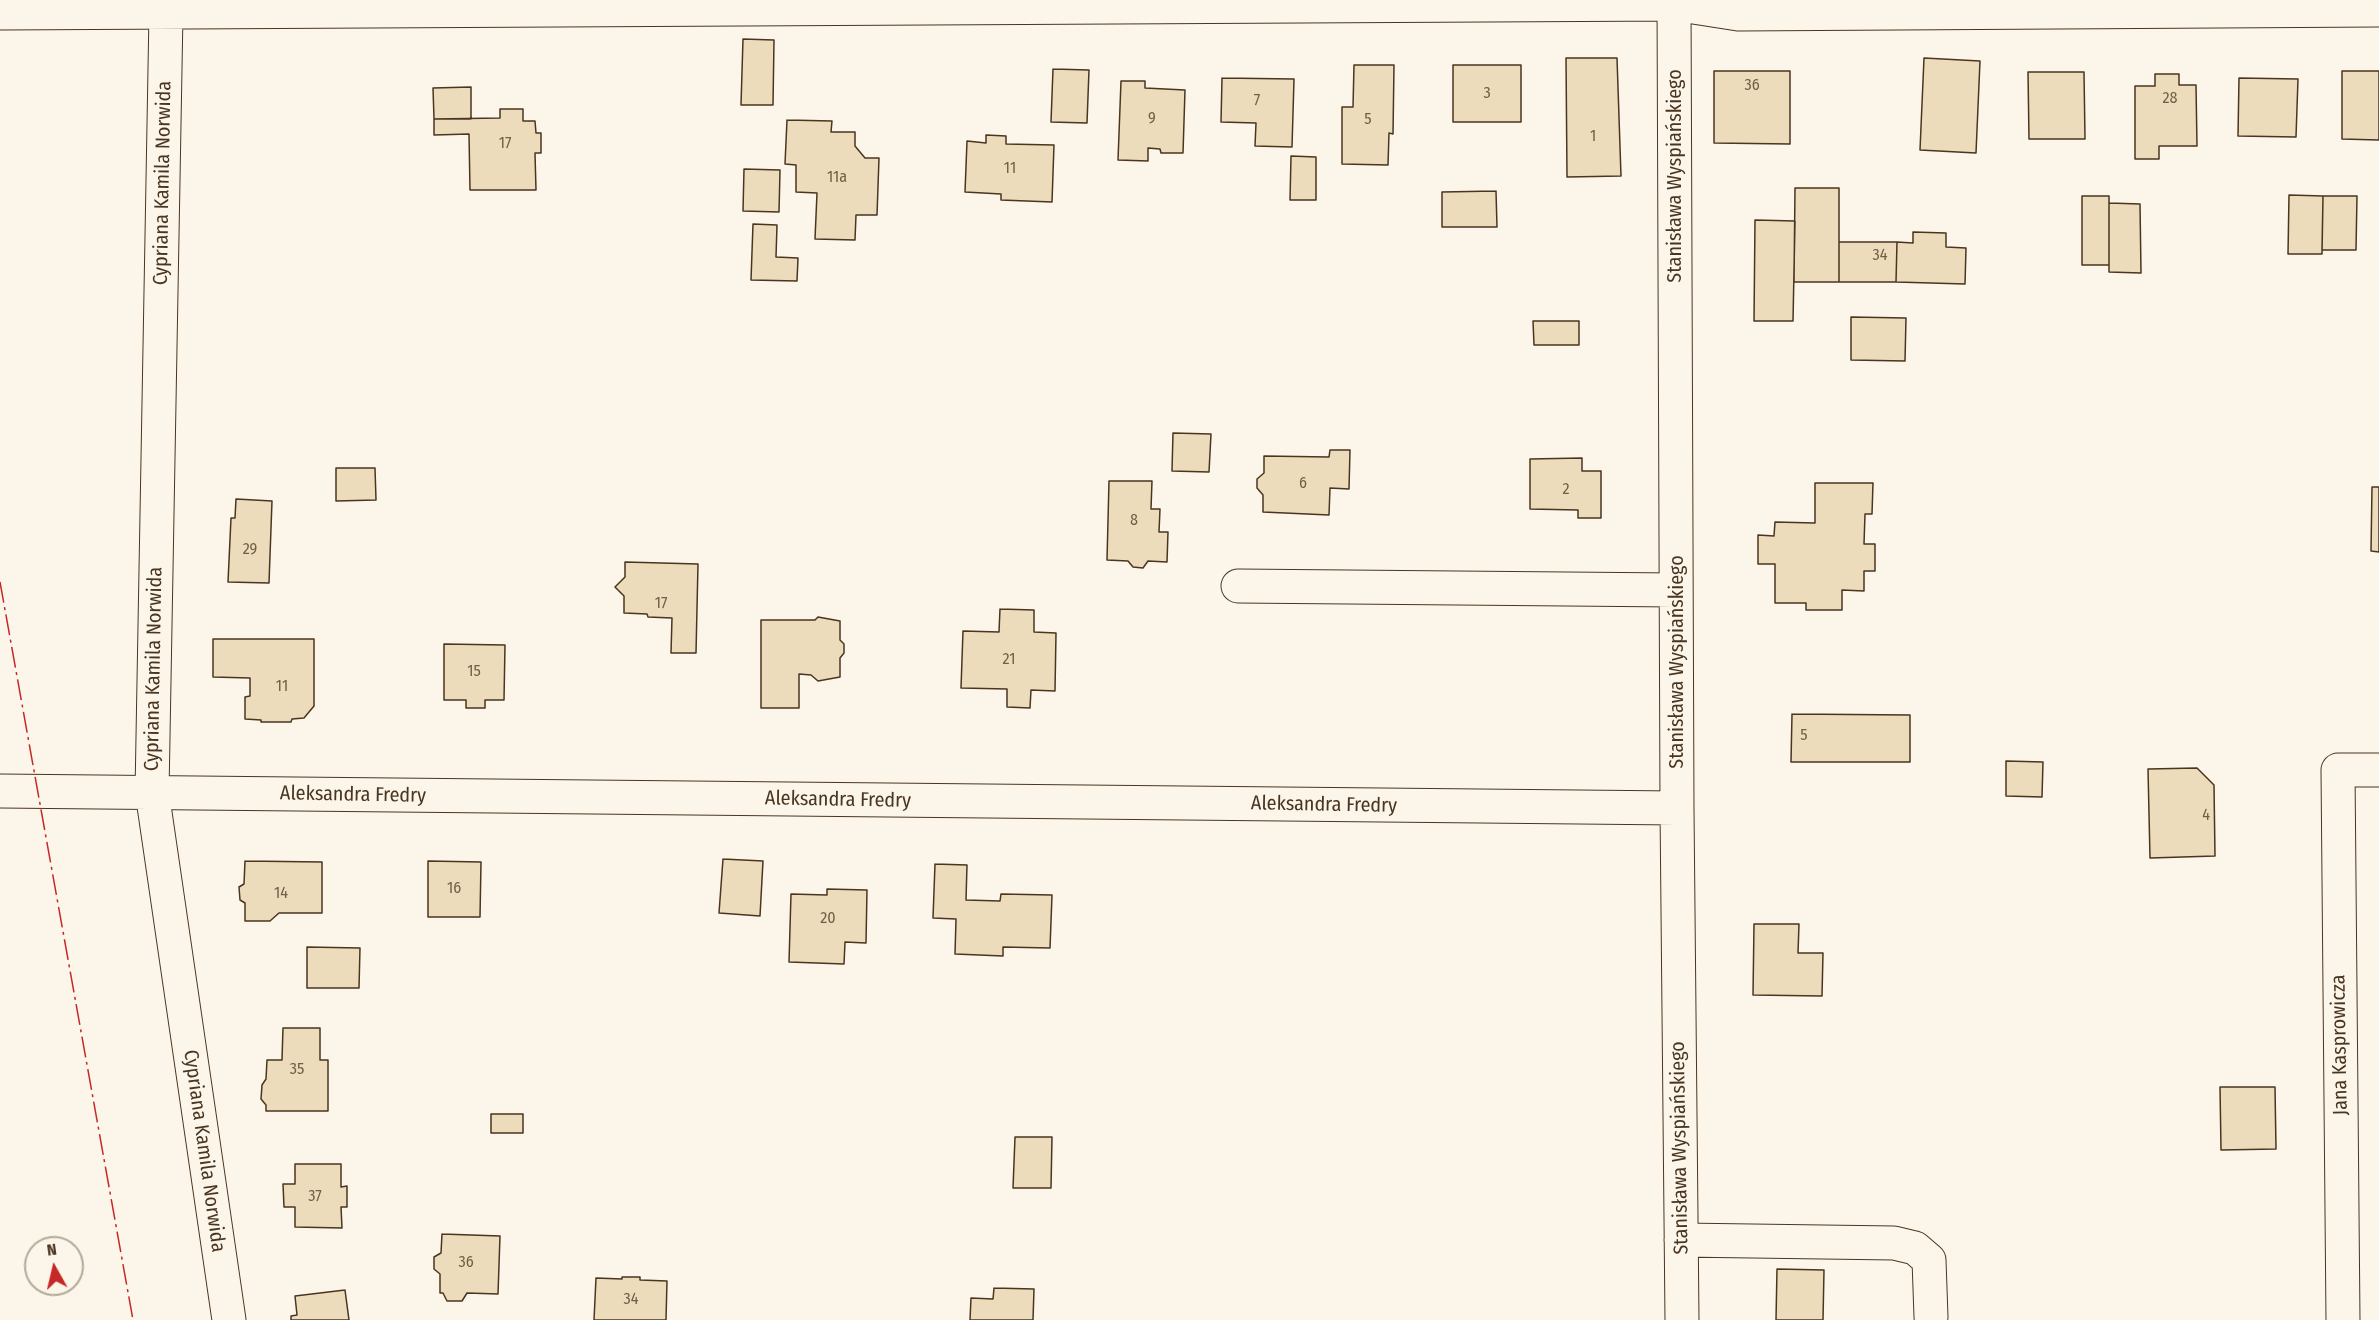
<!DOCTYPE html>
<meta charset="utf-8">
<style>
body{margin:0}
#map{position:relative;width:2379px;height:1320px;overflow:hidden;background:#fbf6e9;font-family:"Fira Sans Condensed",sans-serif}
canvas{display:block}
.north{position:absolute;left:24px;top:1236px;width:60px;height:60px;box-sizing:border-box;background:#fbf6e9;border:2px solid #b4a999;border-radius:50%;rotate:352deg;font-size:16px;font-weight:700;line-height:24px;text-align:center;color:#4a3520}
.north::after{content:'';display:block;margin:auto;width:21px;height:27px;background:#c62828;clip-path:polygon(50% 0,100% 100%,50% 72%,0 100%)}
</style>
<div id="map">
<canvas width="2379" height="1320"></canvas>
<div class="north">N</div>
</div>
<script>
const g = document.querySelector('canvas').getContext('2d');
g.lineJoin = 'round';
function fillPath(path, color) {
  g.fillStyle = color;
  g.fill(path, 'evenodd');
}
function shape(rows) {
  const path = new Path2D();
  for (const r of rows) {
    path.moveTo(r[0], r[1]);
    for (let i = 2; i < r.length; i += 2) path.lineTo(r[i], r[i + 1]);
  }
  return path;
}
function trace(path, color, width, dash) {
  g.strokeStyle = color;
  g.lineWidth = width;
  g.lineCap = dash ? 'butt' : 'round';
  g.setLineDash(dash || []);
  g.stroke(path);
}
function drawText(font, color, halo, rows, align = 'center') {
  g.font = font + ' "Fira Sans Condensed",sans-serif';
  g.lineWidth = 4.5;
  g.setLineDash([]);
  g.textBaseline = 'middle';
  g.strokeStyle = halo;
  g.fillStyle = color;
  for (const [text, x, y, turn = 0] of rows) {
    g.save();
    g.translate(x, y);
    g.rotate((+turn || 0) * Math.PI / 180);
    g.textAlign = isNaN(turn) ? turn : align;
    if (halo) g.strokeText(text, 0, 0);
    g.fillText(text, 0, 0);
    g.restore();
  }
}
const building = shape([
 [743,39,774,40,773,105,741,105,743,39],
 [1566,58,1617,58,1621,176,1567,177,1566,58],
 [1924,58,1980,61,1976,153,1920,150,1924,58],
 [1354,65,1394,65,1393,134,1389,133,1388,165,1342,164,1342,107,1353,107,1354,65],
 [1453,65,1521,65,1521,122,1453,122,1453,65],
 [1053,69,1089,70,1087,123,1051,122,1053,69],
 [1714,71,1790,71,1790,144,1714,143,1714,71],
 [2342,71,2379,71,2379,140,2342,139,2342,71],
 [2028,72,2084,72,2085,139,2029,139,2028,72],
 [2155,74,2179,74,2179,85,2196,85,2197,146,2159,146,2159,159,2135,159,2135,86,2155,86,2155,74],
 [1222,78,1294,79,1292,147,1255,146,1256,123,1221,122,1222,78],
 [2239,78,2298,79,2296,137,2238,136,2239,78],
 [1121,81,1145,81,1145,88,1185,90,1183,153,1161,153,1160,149,1148,148,1148,161,1118,160,1121,81],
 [471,87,471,119,434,119,433,88,471,87],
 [500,109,523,109,523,121,535,121,536,133,541,133,541,153,535,153,536,190,470,190,469,134,434,135,434,119,500,118,500,109],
 [787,120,832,121,831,132,855,132,855,146,865,158,879,158,877,215,856,215,855,240,815,239,817,193,796,192,796,165,785,164,787,120],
 [986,135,1006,136,1006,144,1054,145,1052,202,1001,200,1001,194,965,192,967,141,986,143,986,135],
 [1291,156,1316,157,1316,200,1290,200,1291,156],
 [744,169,780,170,779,212,743,211,744,169],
 [1795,188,1839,188,1839,282,1794,282,1795,188],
 [1496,191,1497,227,1442,227,1442,192,1496,191],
 [2289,195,2323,196,2322,254,2288,254,2289,195],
 [2082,196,2109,196,2109,265,2082,265,2082,196],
 [2323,196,2357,196,2356,250,2322,250,2323,196],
 [2109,203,2140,204,2141,273,2109,272,2109,203],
 [1755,220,1795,221,1793,321,1754,321,1755,220],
 [753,224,777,225,776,257,798,258,797,281,751,280,753,224],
 [1913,232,1946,233,1946,247,1966,248,1965,284,1896,282,1897,242,1913,243,1913,232],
 [1839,242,1897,242,1896,282,1839,282,1839,242],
 [1851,317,1906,318,1905,361,1851,360,1851,317],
 [1533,321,1579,321,1579,345,1534,345,1533,321],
 [1173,433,1211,434,1209,472,1172,471,1173,433],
 [1330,450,1350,450,1349,489,1330,488,1329,515,1263,512,1263,495,1257,488,1257,479,1264,473,1264,456,1329,457,1330,450],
 [1582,458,1582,471,1601,471,1601,518,1578,518,1578,510,1530,509,1530,459,1582,458],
 [336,468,375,468,376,500,336,501,336,468],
 [1109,481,1152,481,1151,509,1160,509,1159,532,1168,532,1167,562,1148,561,1143,568,1133,567,1128,561,1107,560,1109,481],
 [1815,483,1873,483,1872,514,1865,514,1864,544,1875,544,1875,571,1864,571,1864,591,1842,590,1842,610,1806,610,1806,603,1775,603,1775,564,1758,564,1758,535,1774,536,1775,522,1815,523,1815,483],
 [2372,487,2379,487,2379,552,2371,551,2372,487],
 [236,499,272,501,269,583,228,582,231,518,235,518,236,499],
 [625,562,698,564,696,653,671,653,672,618,648,617,647,614,624,613,624,596,615,587,625,577,625,562],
 [1000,609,1034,610,1034,632,1056,633,1055,691,1031,690,1030,708,1007,707,1007,689,961,688,963,631,999,632,1000,609],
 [818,617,840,621,840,640,844,644,844,653,840,658,840,677,818,681,811,675,799,674,799,708,761,708,761,620,815,620,818,617],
 [213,639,314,639,314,706,304,718,292,719,291,722,261,722,261,720,245,719,245,697,250,696,250,678,213,677,213,639],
 [444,644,505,645,504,700,485,700,485,708,466,708,466,700,444,700,444,644],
 [1792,714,1910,715,1910,762,1791,762,1792,714],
 [2006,761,2043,762,2042,797,2006,796,2006,761],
 [2197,768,2214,785,2215,856,2150,858,2148,769,2197,768],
 [723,859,763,861,760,916,719,913,723,859],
 [245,861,322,862,322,913,279,913,270,921,245,921,245,903,240,900,239,887,244,884,245,861],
 [428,861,481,862,480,917,428,917,428,861],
 [935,864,967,865,966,900,1000,901,1001,894,1052,895,1050,948,1003,947,1003,956,955,954,956,919,933,918,935,864],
 [827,889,867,890,866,943,845,942,844,964,789,962,791,894,827,895,827,889],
 [1754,924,1799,924,1798,953,1823,953,1822,996,1753,995,1754,924],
 [307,947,360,948,359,988,307,988,307,947],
 [283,1028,320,1028,320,1060,328,1060,328,1111,266,1111,266,1105,261,1099,262,1085,266,1079,267,1060,282,1060,283,1028],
 [2220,1087,2275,1087,2276,1149,2221,1150,2220,1087],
 [491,1114,523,1114,523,1133,491,1133,491,1114],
 [1015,1137,1052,1137,1051,1188,1013,1188,1015,1137],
 [295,1164,341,1164,341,1187,347,1186,347,1207,341,1207,342,1228,295,1227,295,1207,284,1207,283,1184,295,1184,295,1164],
 [442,1234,500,1236,498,1294,467,1293,462,1301,447,1301,443,1293,440,1293,440,1274,434,1269,434,1257,441,1253,442,1234],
 [1777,1269,1824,1270,1823,1320,1776,1320,1777,1269],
 [622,1277,640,1277,640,1280,667,1281,666,1320,594,1320,596,1278,622,1279,622,1277],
 [994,1288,1034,1289,1033,1320,970,1320,971,1298,993,1299,994,1288],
 [345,1290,349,1320,291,1320,291,1316,297,1315,295,1296,345,1290]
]);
const minor = shape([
 [1674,0,1677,808,1682,1320],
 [0,13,1674,4,1738,14,2379,10],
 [166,13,152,792,229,1320],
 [1238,586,1676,590],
 [0,791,1677,808],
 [1681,1240,1894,1243,1915,1248,1929,1260,1931,1317],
 [2343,1320,2338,770,2379,770]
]);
const power = shape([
 [0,582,133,1320]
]);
const numberNames = [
 ["36",1752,86],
 ["3",1487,94],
 ["28",2170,99],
 ["7",1257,101],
 ["9",1152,119],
 ["5",1368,120],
 ["1",1593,137],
 ["17",505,144],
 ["11",1010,169],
 ["11a",837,178],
 ["34",1880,256],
 ["6",1303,484],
 ["2",1566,490],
 ["8",1134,521],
 ["29",250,550],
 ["17",661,604],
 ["21",1009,660],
 ["15",474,672],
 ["11",282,687],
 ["5",1804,736],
 ["4",2206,816],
 ["16",454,889],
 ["14",281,894],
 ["20",828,919],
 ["35",297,1070],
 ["37",315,1197],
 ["36",466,1263],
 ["34",631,1300]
];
const streetNames = [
 ["Stanisława Wyspiańskiego",1675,176,-90],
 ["Cypriana Kamila Norwida",163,183,-89],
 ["Stanisława Wyspiańskiego",1677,662,-90],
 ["Cypriana Kamila Norwida",154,669,-89],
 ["Aleksandra Fredry",353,795,1],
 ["Aleksandra Fredry",838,800,1],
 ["Aleksandra Fredry",1324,805,1],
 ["Jana Kasprowicza",2340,1045,-91],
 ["Stanisława Wyspiańskiego",1680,1148,-91],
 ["Cypriana Kamila Norwida",204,1151,82]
];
fillPath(building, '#ecdcbc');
trace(building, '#4a3520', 1.5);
trace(minor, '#4a3520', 35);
trace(minor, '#fbf6e9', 33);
trace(power, '#c62828', 1.5, [21, 4.5, 3, 4.5]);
drawText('16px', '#725f47', null, numberNames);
drawText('20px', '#4a3520', '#fbf6e9', streetNames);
</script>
